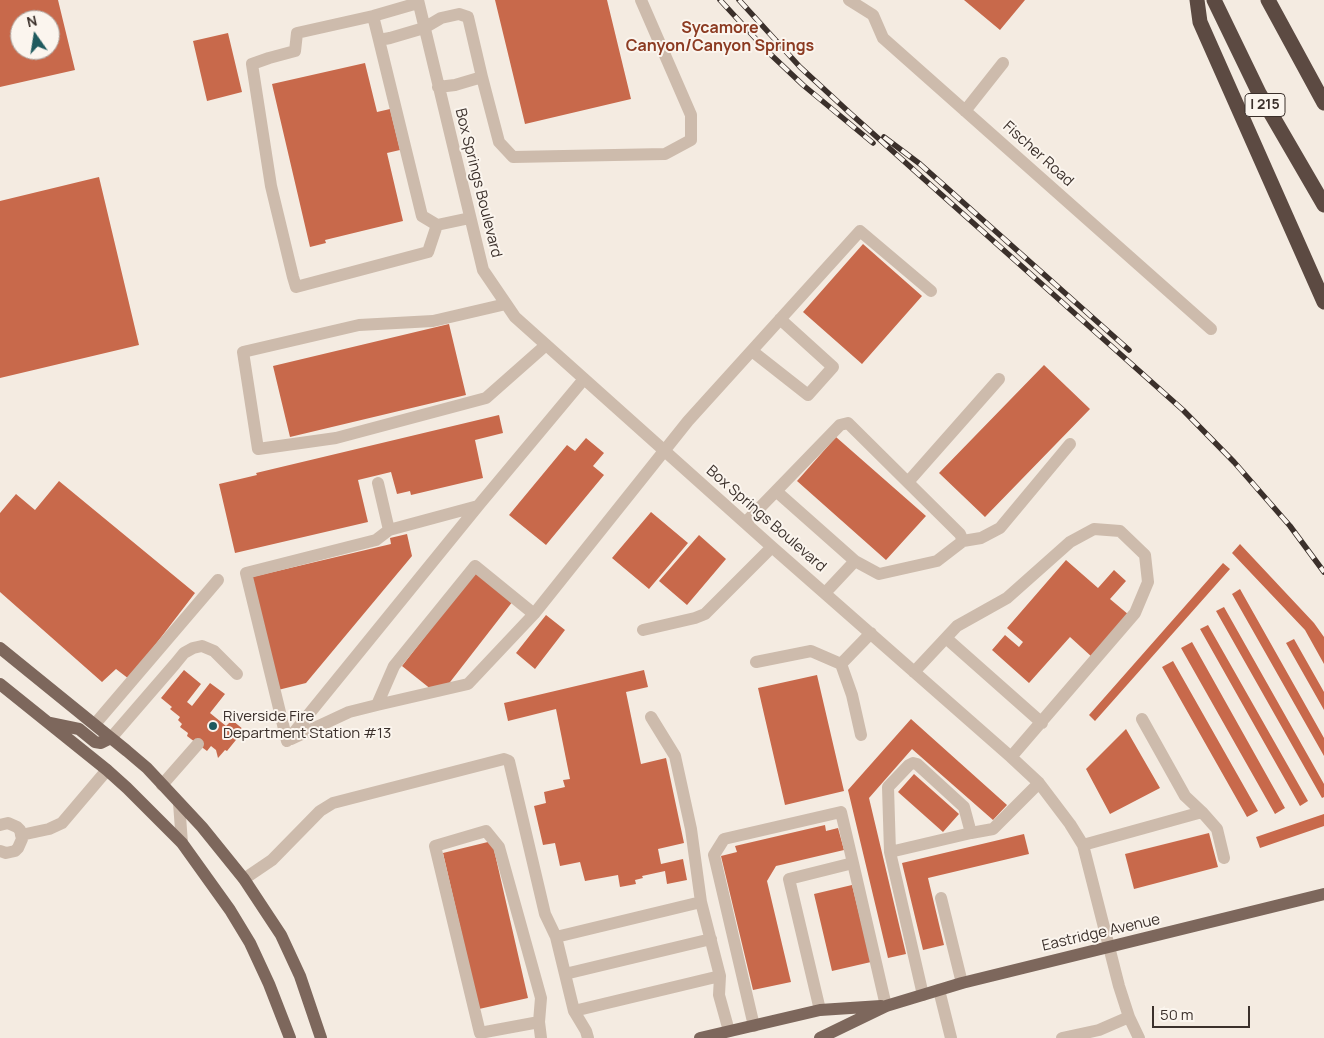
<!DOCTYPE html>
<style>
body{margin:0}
#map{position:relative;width:1324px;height:1038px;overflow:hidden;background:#f4ebe1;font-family:Manrope,sans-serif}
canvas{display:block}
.north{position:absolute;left:10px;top:10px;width:50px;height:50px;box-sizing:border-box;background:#fbf5ee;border:1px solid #aea6a0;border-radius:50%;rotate:347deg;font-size:14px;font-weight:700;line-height:20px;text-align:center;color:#3b302b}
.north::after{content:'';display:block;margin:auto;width:18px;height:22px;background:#1f5a5e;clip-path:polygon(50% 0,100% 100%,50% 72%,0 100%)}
.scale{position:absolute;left:1152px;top:1006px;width:98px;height:22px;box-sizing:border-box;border:2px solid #3b302b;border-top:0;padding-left:6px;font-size:15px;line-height:18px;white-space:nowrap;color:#3b302b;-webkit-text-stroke:4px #fbf5ee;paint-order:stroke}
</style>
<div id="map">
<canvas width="1324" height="1038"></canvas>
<div class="north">N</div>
<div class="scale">50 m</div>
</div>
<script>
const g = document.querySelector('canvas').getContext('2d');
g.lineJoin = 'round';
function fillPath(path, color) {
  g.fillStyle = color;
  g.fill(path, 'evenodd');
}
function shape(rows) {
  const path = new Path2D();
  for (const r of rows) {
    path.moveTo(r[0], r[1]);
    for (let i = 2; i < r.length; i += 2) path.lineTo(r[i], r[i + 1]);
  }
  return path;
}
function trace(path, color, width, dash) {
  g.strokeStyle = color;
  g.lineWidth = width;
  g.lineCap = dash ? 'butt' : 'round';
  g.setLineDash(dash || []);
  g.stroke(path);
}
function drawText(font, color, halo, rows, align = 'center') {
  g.font = font + ' Manrope,sans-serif';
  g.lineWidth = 4;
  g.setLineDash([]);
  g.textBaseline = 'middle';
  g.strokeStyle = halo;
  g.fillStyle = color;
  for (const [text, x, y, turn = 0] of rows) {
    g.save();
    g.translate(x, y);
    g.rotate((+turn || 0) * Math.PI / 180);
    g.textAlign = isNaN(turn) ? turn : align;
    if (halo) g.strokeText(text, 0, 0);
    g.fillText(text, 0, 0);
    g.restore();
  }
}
const building = shape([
 [0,0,58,0,75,70,0,87],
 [20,20,50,20,50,50,20,50],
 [495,0,607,0,631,99,525,124],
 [964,0,1025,0,1000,30],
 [228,33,242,92,207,101,193,41],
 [365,63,377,112,390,109,400,150,387,153,403,221,325,240,326,243,310,247,272,84],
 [99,177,139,345,0,378,0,201],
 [863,244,922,296,862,364,803,312],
 [449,324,466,395,290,437,273,366],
 [1044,365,1090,409,985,517,939,473],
 [499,415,503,433,475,440,483,478,411,495,410,491,397,494,391,472,358,480,368,522,235,553,219,484,257,475,256,473],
 [836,437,926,516,886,560,797,481],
 [586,438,604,453,593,466,604,475,546,545,509,515,567,445,575,451],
 [59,481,195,593,129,679,116,669,102,682,0,592,0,513,16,494,35,510],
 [651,512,688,543,649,589,612,558],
 [407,534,412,556,306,683,278,690,252,577,391,544,390,538],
 [699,535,726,559,687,605,659,581],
 [1240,544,1314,623,1324,637,1324,664,1305,630,1232,553],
 [1066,560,1098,588,1114,570,1126,581,1110,599,1129,615,1092,657,1070,637,1029,683,992,650,1005,635,1019,647,1023,642,1007,628],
 [1223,563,1230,569,1095,721,1089,715],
 [475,572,513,601,447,686,432,690,402,666],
 [1240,589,1324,738,1324,756,1232,594],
 [1224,607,1324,784,1324,797,1322,798,1216,611],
 [546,615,565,630,535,669,516,653],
 [1208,625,1308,801,1300,806,1200,629],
 [1294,639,1324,692,1324,710,1286,643],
 [1192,642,1285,808,1275,814,1181,648],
 [1173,661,1258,811,1247,817,1162,667],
 [184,670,201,684,187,702,192,706,210,683,225,694,210,713,226,726,232,720,244,730,227,751,225,750,218,758,216,750,211,746,207,751,187,736,188,733,180,727,182,724,178,720,180,717,170,709,172,707,161,698],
 [644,670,648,687,626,692,641,764,666,758,684,843,658,849,661,864,683,859,687,880,667,884,665,871,642,876,643,878,635,880,636,884,620,887,618,875,585,881,580,862,560,866,555,843,543,845,534,806,546,803,544,792,565,787,563,780,570,779,556,709,508,721,504,703],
 [817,675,844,791,785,805,758,688],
 [911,719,1007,805,993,820,912,749,869,798,906,954,888,958,848,790],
 [1126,729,1160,788,1110,814,1086,769],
 [914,774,959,814,943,832,898,792],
 [1324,814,1324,826,1260,848,1256,837],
 [825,825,826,831,838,828,844,850,776,866,767,881,791,982,753,990,721,856,737,852,735,846],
 [1209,833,1218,867,1134,889,1125,854],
 [1024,834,1029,854,928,878,944,945,923,950,902,863],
 [492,841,528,998,479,1009,443,853],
 [852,885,871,962,832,971,814,894]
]);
const minor = shape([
 [418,0,483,270,515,317,772,547,1011,757,1039,783,1070,824,1083,845,1119,986,1129,1017,1139,1038],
 [849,0,873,15,883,38,1211,329],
 [418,3,373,16,297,33,295,51,269,58,252,64,271,186,293,277,296,287,428,252,437,225],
 [373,16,379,40],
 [482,77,499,142,513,157,665,154,691,140,691,115,641,0],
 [438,87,455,85,482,77,468,17,459,14,441,18,424,28,390,38,379,40,422,216,437,225,470,218],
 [965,111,1003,63],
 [506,304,433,321,359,325,243,352,258,449,336,438,486,398,546,345],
 [752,351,808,395,833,367,780,319],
 [908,482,999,379],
 [378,483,389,530],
 [745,523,840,425,848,423,960,534,963,541,937,561,879,574,855,561,776,491],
 [963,541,981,538,1000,528,1070,444],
 [825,593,855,561],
 [534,614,475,566,394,666,377,705,468,684,534,614,688,421,860,231,931,291],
 [643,630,695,618,705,614,772,547],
 [946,638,1042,723],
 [756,662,811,651,841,664,852,695,861,735],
 [841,664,871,633],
 [914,672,957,626,1007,598,1070,542,1094,529,1120,531,1145,555,1148,582,1135,613,1011,757],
 [651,717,675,756,691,829,701,902,720,976,719,995,729,1031],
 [95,724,218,580],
 [111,738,175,664,184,653,193,648,202,646,214,651,237,674],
 [291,739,349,712,377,705],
 [287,741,246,573,376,540,389,530,478,506,584,379],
 [287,741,478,506],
 [162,785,198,744],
 [179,803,182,843],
 [1202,812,1217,829,1224,858],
 [0,825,8,823,17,827,20,830,22,839,18,848,15,851,6,853,0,851],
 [21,835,49,829,62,823,107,770],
 [1083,845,1202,812,1185,796,1142,719],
 [890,852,971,833],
 [853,863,886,1006],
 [244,879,272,860,320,811,333,803,504,759,509,761,545,914,556,937,574,1011,586,1031,588,1038],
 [941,898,962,983],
 [556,937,701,902],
 [565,974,711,939],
 [939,990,951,1038],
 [923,995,890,852,888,787,909,765,913,763,917,764,964,807,971,833,993,829,1039,783],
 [574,1011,720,976],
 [539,1022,480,1033,435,846,486,831,499,847,541,998,539,1022,541,1038],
 [754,1026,714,855,724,839,841,812,853,863,789,879,820,1010],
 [1062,1038,1099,1030,1129,1017]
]);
const major = shape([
 [0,648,127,751,147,768,202,827,244,879,281,935,300,976,321,1038],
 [0,684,107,770,127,788,182,843,230,910,250,943,269,984,290,1038],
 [50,723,79,729,95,742,101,743,111,738],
 [700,1038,820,1010,881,1006],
 [820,1038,886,1006,962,983,1324,894]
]);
const highway = shape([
 [1197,0,1200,22,1324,302],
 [1214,0,1259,93,1324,205],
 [1268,0,1324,103]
]);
const rail = shape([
 [720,0,767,51,803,85,873,143],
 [739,0,800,67,851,114,1183,410,1234,462,1290,526,1324,572],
 [884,137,920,164,1129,350]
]);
const markers = [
 [213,726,5,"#1f5a5e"]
];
const shields = [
 [1265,105,40]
];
const shieldNames = [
 ["I 215",1265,105]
];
const streetNames = [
 ["Fischer Road",1038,154,42],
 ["Box Springs Boulevard",478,183,76],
 ["Box Springs Boulevard",766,519,41],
 ["Eastridge Avenue",1101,933,-13]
];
const poiNames = [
 ["Riverside Fire",223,717],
 ["Department Station #13",223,734]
];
const neighbourhoodNames = [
 ["Sycamore",720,29],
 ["Canyon/Canyon Springs",720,47]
];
fillPath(building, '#c8694b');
trace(minor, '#cdbbac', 12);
trace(major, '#7d675c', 12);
trace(highway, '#5c4a42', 15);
trace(rail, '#3b302b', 5.5);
trace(rail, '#fbf5ee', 4, [11]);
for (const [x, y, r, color] of markers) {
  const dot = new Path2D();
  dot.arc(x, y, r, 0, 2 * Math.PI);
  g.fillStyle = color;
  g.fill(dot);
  trace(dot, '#fbf5ee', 2);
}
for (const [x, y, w] of shields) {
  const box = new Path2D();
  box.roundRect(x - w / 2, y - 11.5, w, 23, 4);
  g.fillStyle = '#fbf5ee';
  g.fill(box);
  trace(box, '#3b302b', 1);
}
drawText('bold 14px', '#3b302b', null, shieldNames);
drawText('15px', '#3b302b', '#fbf5ee', streetNames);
drawText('15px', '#3b302b', '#fbf5ee', poiNames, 'left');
drawText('bold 16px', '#8c3b22', '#fbf5ee', neighbourhoodNames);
</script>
